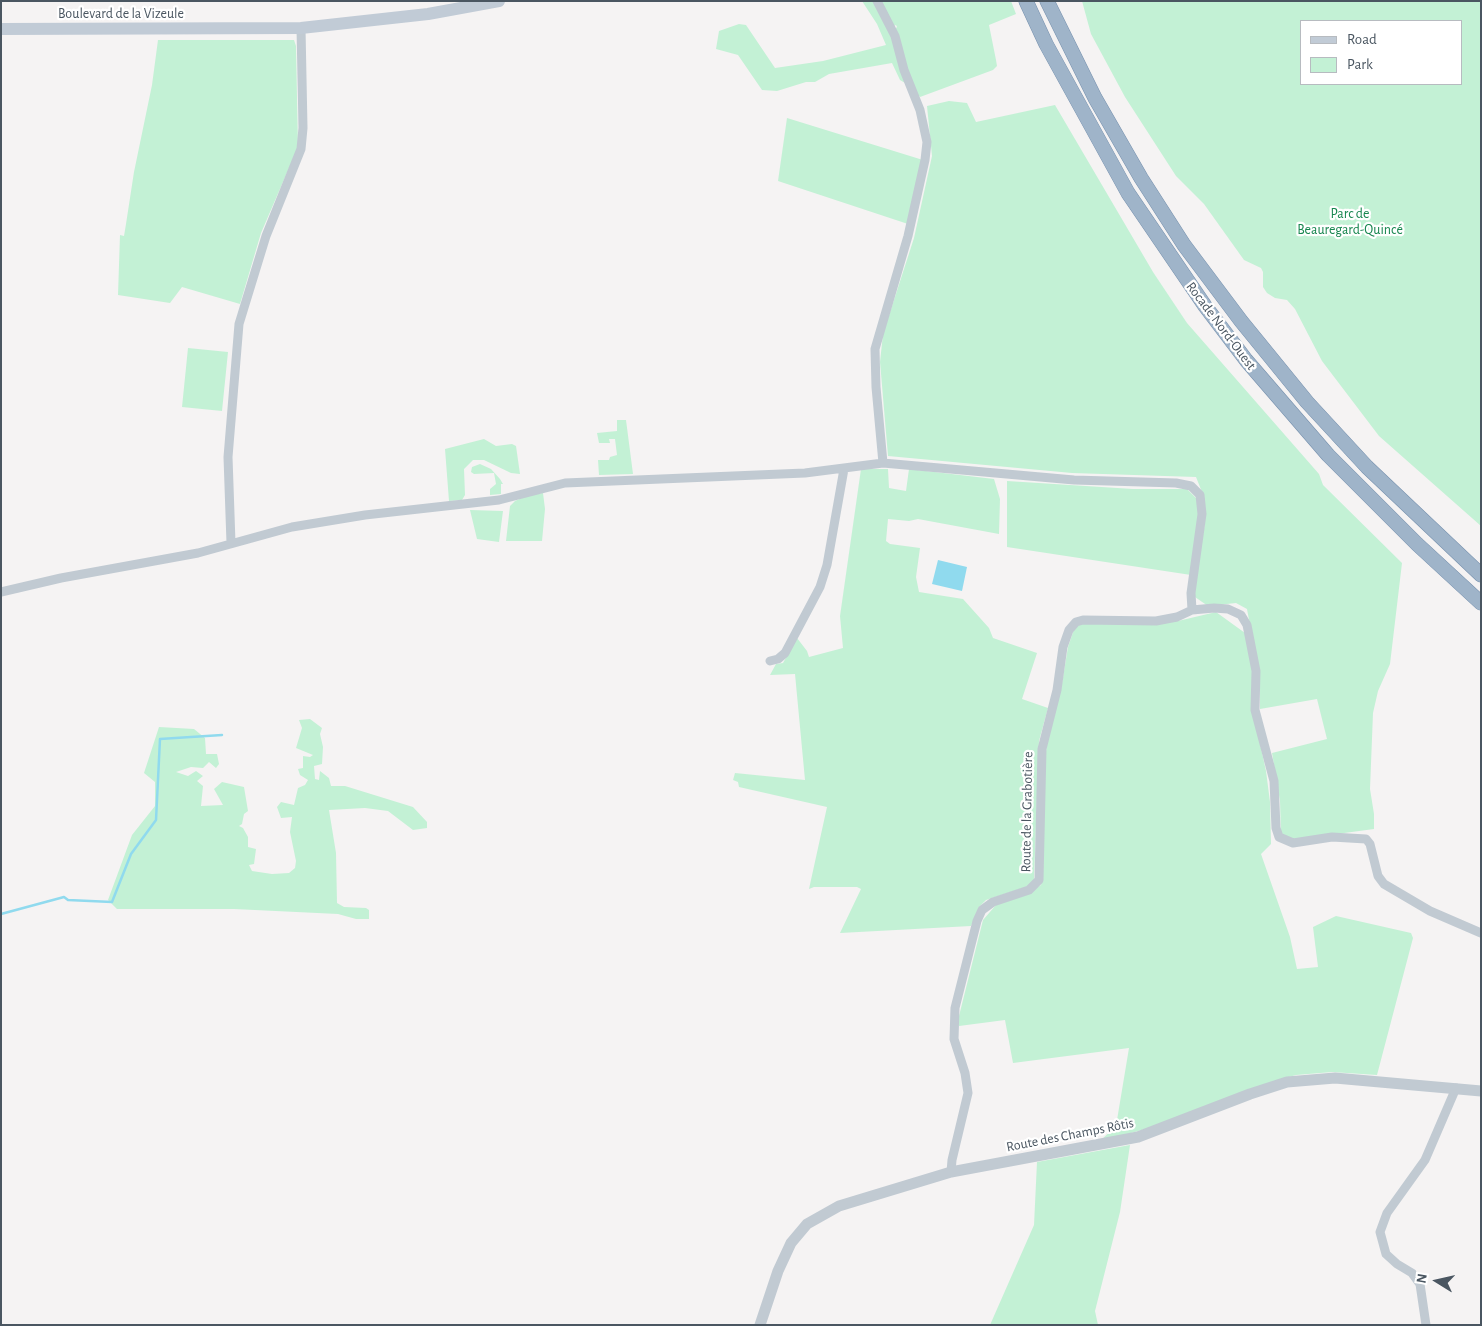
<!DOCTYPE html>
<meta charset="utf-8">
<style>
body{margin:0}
#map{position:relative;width:1482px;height:1326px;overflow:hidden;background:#f5f3f3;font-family:"Alegreya Sans",sans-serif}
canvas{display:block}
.frame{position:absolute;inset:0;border:2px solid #4a5661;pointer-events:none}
.legend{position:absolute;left:1300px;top:20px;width:162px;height:65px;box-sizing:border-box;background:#fff;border:1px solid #b7bbc0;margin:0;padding:6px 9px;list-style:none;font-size:15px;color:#4a5661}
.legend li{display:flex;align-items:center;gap:10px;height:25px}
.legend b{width:25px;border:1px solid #b7bbc0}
.north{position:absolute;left:1412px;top:1256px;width:50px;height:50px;-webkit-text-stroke:4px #fff;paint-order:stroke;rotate:280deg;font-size:14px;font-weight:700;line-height:20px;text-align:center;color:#4a5661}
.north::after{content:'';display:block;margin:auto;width:18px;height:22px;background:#4a5661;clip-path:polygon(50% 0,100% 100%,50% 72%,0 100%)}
</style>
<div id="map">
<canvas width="1482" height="1326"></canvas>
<div class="frame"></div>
<ul class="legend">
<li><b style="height:6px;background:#c1cbd6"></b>Road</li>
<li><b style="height:14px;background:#c3f1d5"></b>Park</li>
</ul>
<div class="north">N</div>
</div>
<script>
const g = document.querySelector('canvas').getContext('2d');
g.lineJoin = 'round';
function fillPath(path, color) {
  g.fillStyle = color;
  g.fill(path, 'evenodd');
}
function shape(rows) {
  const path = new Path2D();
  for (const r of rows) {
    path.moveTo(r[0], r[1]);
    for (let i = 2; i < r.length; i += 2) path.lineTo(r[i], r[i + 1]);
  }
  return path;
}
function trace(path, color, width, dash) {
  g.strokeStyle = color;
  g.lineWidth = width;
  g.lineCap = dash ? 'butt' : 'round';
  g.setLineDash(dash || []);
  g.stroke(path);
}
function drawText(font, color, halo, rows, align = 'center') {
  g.font = font + ' "Alegreya Sans",sans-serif';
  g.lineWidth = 4.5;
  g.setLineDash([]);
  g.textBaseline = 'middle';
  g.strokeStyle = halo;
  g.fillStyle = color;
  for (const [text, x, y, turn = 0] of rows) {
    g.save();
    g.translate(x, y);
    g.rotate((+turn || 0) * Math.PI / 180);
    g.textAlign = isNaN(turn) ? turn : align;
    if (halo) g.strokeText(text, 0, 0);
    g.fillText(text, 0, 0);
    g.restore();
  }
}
const green = shape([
 [862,1,875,1,892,37,905,83,900,80,892,63,829,74,815,82,806,82,777,91,762,90,738,55,716,49,719,31,739,24,746,25,775,68,823,61,886,45,877,24],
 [881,1,1011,1,1016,14,989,25,996,60,997,66,993,70,920,97,914,90,895,29,897,27,896,25,894,26],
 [1082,1,1481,1,1481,526,1379,436,1322,361,1295,309,1287,300,1275,298,1267,293,1263,287,1263,272,1261,268,1244,260,1204,204,1176,176,1125,97,1091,34],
 [1301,21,1461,21,1461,84,1301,84],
 [158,40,294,40,296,46,298,147,261,233,240,304,182,287,170,303,118,295,120,235,124,236,126,224,134,172,152,85],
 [949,101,967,103,976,122,1055,105,1153,272,1187,323,1319,474,1323,485,1402,563,1390,664,1378,691,1373,713,1370,789,1374,814,1374,829,1292,840,1281,834,1280,801,1272,753,1327,739,1317,699,1260,709,1260,679,1247,609,1236,603,1208,606,1192,595,1205,523,1204,497,1196,477,1072,473,888,456,880,362,883,334,914,238,932,156,927,106],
 [787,118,923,160,908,224,778,181],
 [188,348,228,352,222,411,182,407],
 [617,420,626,420,633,474,599,475,598,460,609,460,610,457,617,455,615,439,609,439,610,443,599,443,597,433,617,431],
 [484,439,496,446,512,444,516,446,520,474,511,473,484,460,473,460,464,469,465,495,462,500,449,501,445,449],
 [480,464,491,469,500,479,503,484,501,484,501,494,490,495,490,489,496,484,494,473,474,474,471,472,472,467],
 [861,469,888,469,889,488,906,491,909,469,994,479,1000,499,999,534,918,519,909,521,888,519,886,541,890,544,920,548,916,577,919,592,963,599,989,628,993,638,1037,653,1022,699,1048,708,1039,741,1034,880,1032,885,986,900,979,907,971,926,840,933,861,889,857,887,814,887,809,889,827,807,739,787,738,782,733,780,735,773,805,780,795,674,770,675,776,664,783,663,797,638,807,651,809,657,843,648,840,616],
 [1007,481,1133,489,1187,489,1197,499,1199,523,1191,575,1007,547],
 [543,493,545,509,542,541,506,541,510,506,515,501,526,496],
 [470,510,503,511,499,542,477,539],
 [1216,612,1245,633,1253,673,1251,703,1266,771,1270,802,1271,844,1261,854,1290,937,1297,969,1318,967,1313,927,1336,916,1411,933,1413,938,1377,1075,1332,1072,1296,1075,1275,1081,1156,1126,1099,1142,1116,1126,1129,1048,1013,1063,1005,1020,959,1026,959,1016,983,920,996,905,1024,895,1041,885,1043,872,1045,758,1048,737,1061,689,1068,647,1074,629,1078,623,1178,621],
 [310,719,322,728,320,734,323,747,322,764,314,766,315,779,319,780,320,771,329,778,331,786,345,786,413,807,427,822,427,828,413,830,388,811,365,808,329,810,336,853,337,903,344,907,366,908,369,910,369,919,356,919,338,914,234,909,117,909,108,900,132,835,155,806,155,782,144,773,159,727,194,729,205,738,206,754,217,754,219,764,216,768,209,762,203,768,191,767,176,772,188,776,196,771,203,776,197,781,203,786,201,806,223,805,214,789,222,782,244,787,248,811,244,814,242,824,239,826,243,828,248,837,248,847,256,849,254,864,249,865,252,871,272,874,289,873,295,868,296,861,290,832,292,817,281,818,277,807,281,802,294,805,298,788,305,785,308,780,300,775,298,769,303,768,303,756,310,757,313,755,296,748,302,728,299,720],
 [1130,1145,1120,1212,1095,1311,1098,1325,990,1325,1034,1225,1037,1162]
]);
const water = shape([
 [938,560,967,567,962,591,932,584]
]);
const stream = shape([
 [1,914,64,897,68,900,112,902,131,854,156,820,160,739,222,735]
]);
const minor = shape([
 [877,1,895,36,904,70,920,110,927,142,925,160,908,236,875,349,876,387,883,463],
 [231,543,228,457,239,324,266,236,301,149,303,128,301,28],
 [1,592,61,578,198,553,292,527,365,515,499,500,565,483,805,473,883,463,1074,480,1176,483,1191,486,1200,495,1202,514,1191,593,1192,610],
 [770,661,778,659,785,653,820,587,827,565,844,469],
 [951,1172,952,1160,968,1093,965,1073,954,1039,955,1008,977,921,982,910,993,902,1029,890,1039,880,1042,749,1057,690,1063,647,1069,630,1076,622,1083,620,1156,621,1177,617,1192,610,1214,608,1228,609,1241,615,1247,625,1256,671,1255,710,1274,781,1276,828,1279,837,1293,843,1332,837,1366,839,1370,844,1378,876,1384,884,1430,911,1481,933],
 [1426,1325,1420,1284,1412,1273,1397,1264,1386,1254,1380,1232,1387,1213,1425,1160,1456,1088]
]);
const tertiary = shape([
 [760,1325,778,1271,791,1243,807,1224,839,1206,951,1172,1138,1137,1250,1094,1287,1082,1335,1078,1481,1091]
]);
const secondary = shape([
 [1,29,301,28,428,14,499,1]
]);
const trunk = shape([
 [1026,1,1046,44,1128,193,1205,306,1246,360,1328,455,1417,544,1481,603],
 [1047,1,1095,98,1141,178,1184,245,1241,321,1307,402,1367,467,1481,575]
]);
const streetNames = [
 ["Boulevard de la Vizeule",121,14],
 ["Rocade Nord-Ouest",1221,326,53],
 ["Route de la Grabotière",1027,812,-89],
 ["Route des Champs Rôtis",1070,1135,-11]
];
const parkNames = [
 ["Parc de",1350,214],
 ["Beauregard-Quincé",1350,230]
];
fillPath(green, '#c3f1d5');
fillPath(water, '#90daee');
trace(stream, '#90daee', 2.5);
trace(trunk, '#7690ad', 15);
trace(minor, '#c1cad2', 9);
trace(tertiary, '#c1cad2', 11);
trace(secondary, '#c1cbd6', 12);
trace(trunk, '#9fb4c9', 14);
drawText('14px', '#4a5661', '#fff', streetNames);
drawText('14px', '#17864f', '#fff', parkNames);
</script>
